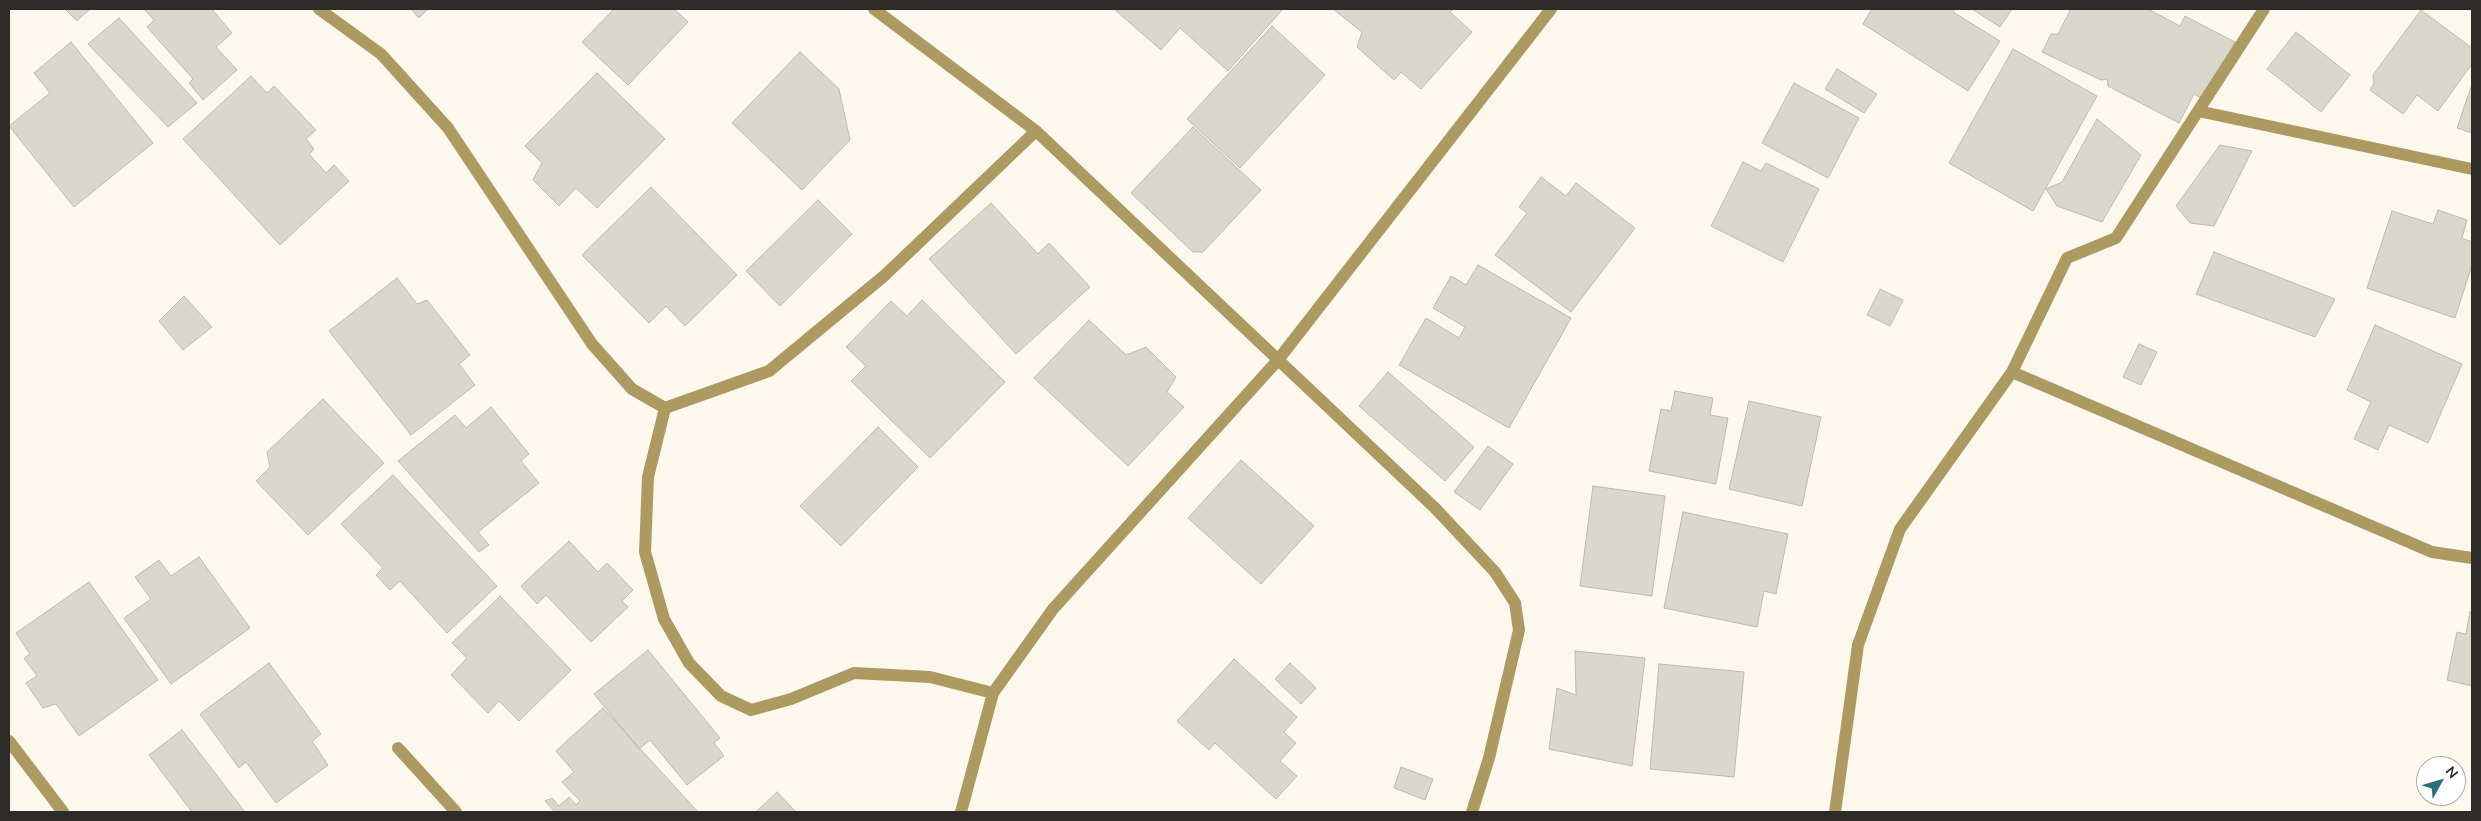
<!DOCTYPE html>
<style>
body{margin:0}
#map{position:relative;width:2481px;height:821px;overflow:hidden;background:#fcf8ed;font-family:Mulish,sans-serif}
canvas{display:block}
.frame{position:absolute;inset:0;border:10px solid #2c2b27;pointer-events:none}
.north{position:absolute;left:2416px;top:756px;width:50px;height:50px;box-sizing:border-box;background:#fff;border:1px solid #abaaa9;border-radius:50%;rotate:51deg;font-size:14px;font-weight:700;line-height:20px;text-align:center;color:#2c2b27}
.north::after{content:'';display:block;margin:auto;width:18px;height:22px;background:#296d7e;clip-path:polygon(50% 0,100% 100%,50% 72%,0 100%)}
</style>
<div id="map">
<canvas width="2481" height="821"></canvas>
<div class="frame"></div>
<div class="north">N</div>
</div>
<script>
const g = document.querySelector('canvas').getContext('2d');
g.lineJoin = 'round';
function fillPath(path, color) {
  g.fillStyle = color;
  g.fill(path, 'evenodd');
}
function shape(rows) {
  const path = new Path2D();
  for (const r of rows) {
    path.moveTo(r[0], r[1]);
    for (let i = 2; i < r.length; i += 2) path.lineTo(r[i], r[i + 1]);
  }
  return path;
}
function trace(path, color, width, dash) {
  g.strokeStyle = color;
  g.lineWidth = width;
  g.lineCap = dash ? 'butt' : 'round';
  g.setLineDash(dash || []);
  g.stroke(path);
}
const building = shape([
 [65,9,90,9,77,21,65,9],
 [144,9,212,9,232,33,216,47,237,70,203,100,189,83,193,79,147,27,154,20,144,9],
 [411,9,428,9,419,18,411,9],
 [614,9,674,9,688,22,628,85,582,42,614,9],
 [1114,9,1283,9,1228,71,1180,28,1161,50,1114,9],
 [1333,9,1453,9,1450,12,1472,32,1421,89,1401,72,1394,80,1357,47,1362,32,1333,9],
 [1872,9,1955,9,1953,12,2000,41,1968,91,1863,24,1872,9],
 [1972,9,2012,9,2000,27,1972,9],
 [2067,9,2148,9,2180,26,2185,16,2235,42,2205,100,2194,94,2179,123,2108,86,2107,79,2101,80,2042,52,2051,34,2058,34,2070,11,2067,9],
 [2421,10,2472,48,2472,64,2438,111,2417,95,2403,114,2370,90,2374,83,2373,75,2421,10],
 [119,18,197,103,168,127,88,44,119,18],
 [1272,26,1325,75,1240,168,1187,119,1272,26],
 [2296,32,2350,75,2321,112,2267,69,2296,32],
 [71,42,153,143,74,207,9,126,50,93,34,73,71,42],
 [2013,49,2097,96,2033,211,1949,163,2013,49],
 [800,52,839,89,850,140,802,190,732,123,800,52],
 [1837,69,1877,94,1864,113,1825,89,1837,69],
 [597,73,665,139,597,208,576,188,559,206,533,180,542,163,525,146,597,73],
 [251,76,267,93,274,86,316,130,306,139,314,149,309,154,326,173,334,165,349,181,280,245,183,139,251,76],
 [1794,83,1859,118,1828,178,1762,143,1794,83],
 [2472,84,2472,133,2457,128,2472,84],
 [2097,119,2141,155,2102,222,2057,206,2046,189,2062,182,2097,119],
 [1193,127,1261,190,1203,252,1193,252,1131,193,1193,127],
 [2220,145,2252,151,2214,226,2190,223,2176,206,2220,145],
 [1743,162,1761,171,1766,163,1819,189,1783,262,1711,226,1743,162],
 [1541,177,1566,196,1576,183,1635,228,1571,312,1495,255,1527,213,1519,207,1541,177],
 [651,187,737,275,685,326,666,306,649,323,582,255,651,187],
 [818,200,852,234,780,306,746,271,818,200],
 [991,203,1038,254,1049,243,1090,287,1016,354,929,259,991,203],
 [2438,210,2467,220,2462,238,2472,242,2472,265,2455,318,2367,288,2392,211,2433,224,2438,210],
 [2214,252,2335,299,2315,337,2196,294,2214,252],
 [1478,265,1571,318,1509,428,1399,365,1426,318,1459,338,1465,327,1433,308,1451,276,1466,285,1478,265],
 [397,278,417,304,427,300,470,355,459,364,475,385,411,435,329,331,397,278],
 [1880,289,1903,300,1890,326,1867,315,1880,289],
 [184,296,212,327,183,350,159,321,184,296],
 [922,300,1005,382,930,458,851,381,866,366,846,347,891,301,907,316,922,300],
 [1089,320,1126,355,1146,347,1176,377,1167,392,1184,407,1128,466,1034,378,1089,320],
 [2375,325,2462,364,2428,443,2389,425,2378,450,2354,439,2371,402,2347,390,2375,325],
 [2139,344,2157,352,2141,385,2123,377,2139,344],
 [1388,372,1474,447,1445,481,1359,406,1388,372],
 [1675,391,1713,398,1710,415,1728,418,1716,484,1649,471,1661,409,1671,411,1675,391],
 [323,399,384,463,308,535,256,481,270,467,267,452,323,399],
 [1749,401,1821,417,1802,506,1729,489,1749,401],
 [491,407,529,454,521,461,539,483,478,532,489,545,479,552,398,461,455,415,466,428,491,407],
 [878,427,918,467,841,546,800,506,878,427],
 [1488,446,1513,464,1480,510,1454,492,1488,446],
 [1241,460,1314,526,1261,584,1188,518,1241,460],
 [393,475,497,586,447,633,400,581,390,590,376,575,383,568,341,524,393,475],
 [1593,486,1665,496,1652,596,1580,586,1593,486],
 [1683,512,1788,534,1776,594,1764,591,1757,627,1664,608,1683,512],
 [569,541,598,572,607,563,633,590,622,601,628,607,591,642,546,595,537,604,521,586,569,541],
 [199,557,250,628,171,684,124,618,151,599,135,577,159,560,171,576,199,557],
 [89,582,158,680,79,736,56,704,43,708,26,683,37,676,24,658,30,654,16,633,89,582],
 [500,596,571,670,519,721,499,701,488,713,451,675,467,658,452,643,500,596],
 [2470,612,2472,612,2472,686,2447,680,2457,632,2466,634,2470,612],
 [648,650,720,738,714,743,724,756,687,785,650,740,639,749,594,694,648,650],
 [1575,651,1645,658,1632,766,1549,749,1557,688,1576,695,1575,651],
 [1234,659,1297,717,1284,732,1296,743,1280,761,1297,776,1276,799,1215,743,1209,750,1177,721,1234,659],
 [269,663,321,734,312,741,328,765,276,803,246,762,239,768,200,714,269,663],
 [1290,663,1316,688,1301,704,1275,679,1290,663],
 [1659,664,1744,672,1734,777,1650,769,1659,664],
 [603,708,698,812,555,812,545,801,552,798,559,806,569,797,576,805,580,801,562,782,574,772,556,751,603,708],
 [182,730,245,812,192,812,149,755,182,730],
 [1401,767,1433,779,1425,800,1394,788,1401,767],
 [777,792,796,812,756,812,777,792]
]);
const minor = shape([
 [319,9,381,54,448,128,592,344,632,389,665,408,769,371,884,276,1036,131],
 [874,9,1036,131,1435,508,1495,572,1515,603,1519,630,1489,758,1472,812],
 [2198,111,2472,169],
 [2012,372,2432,552,2472,558],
 [665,408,648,477,645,552,664,619,689,663,721,696,751,710,791,699,854,673,930,677,993,693],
 [9,741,63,812],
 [398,748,456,812],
 [961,812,993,693,1053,609,1278,360,1551,9],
 [1835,812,1858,645,1900,529,2012,372,2067,258,2116,238,2264,9]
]);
fillPath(building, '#dad7cc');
trace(building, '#bdbaaf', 1);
trace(minor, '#ad9a61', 12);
</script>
